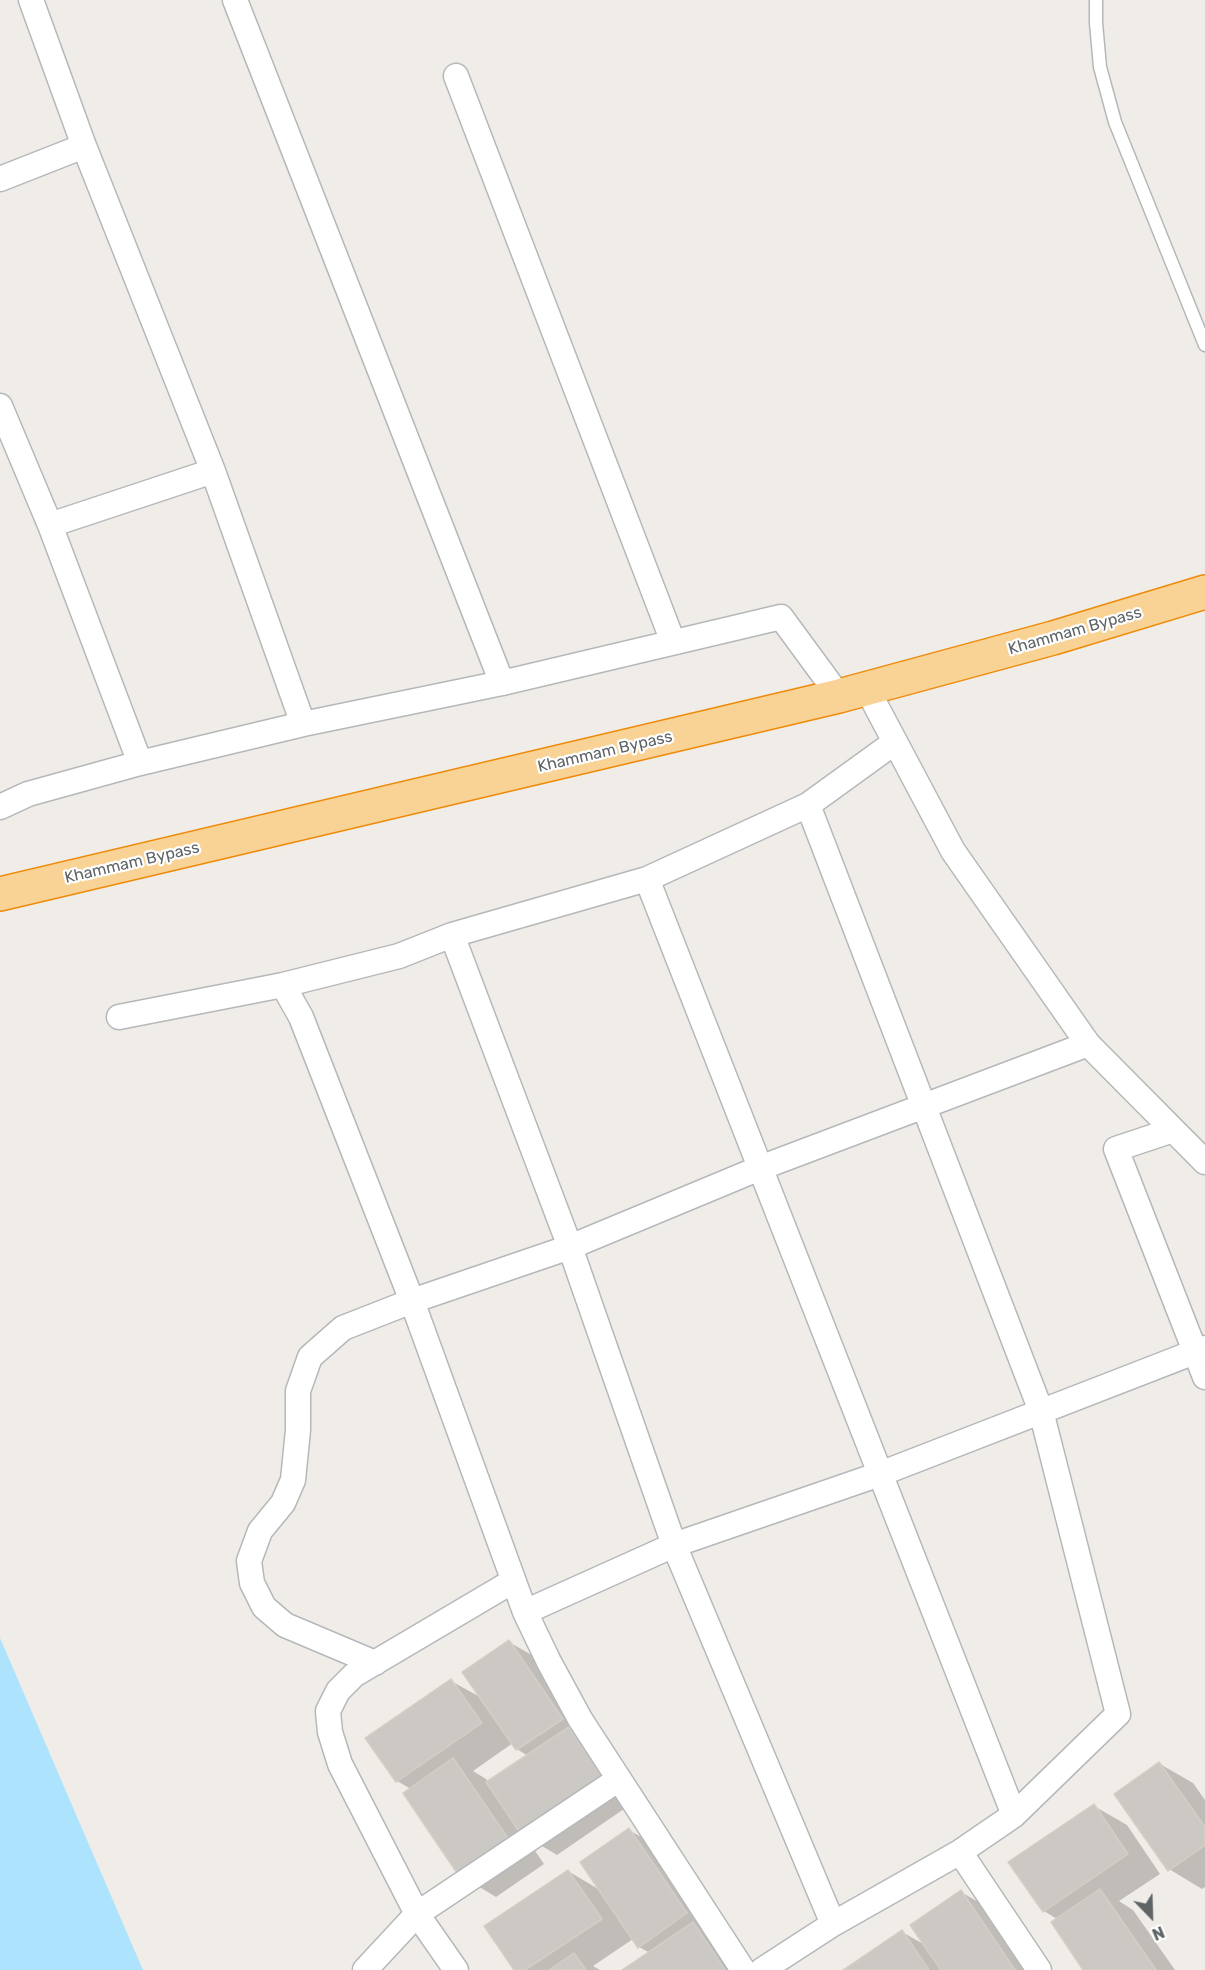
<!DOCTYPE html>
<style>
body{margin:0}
#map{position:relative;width:1205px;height:1970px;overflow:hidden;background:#f0ede8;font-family:Rubik,sans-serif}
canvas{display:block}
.north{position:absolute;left:1121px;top:1886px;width:60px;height:60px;-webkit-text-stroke:4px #fff;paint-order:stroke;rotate:157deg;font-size:16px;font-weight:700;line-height:24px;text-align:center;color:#5f6467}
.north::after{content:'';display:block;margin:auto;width:21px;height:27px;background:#5f6467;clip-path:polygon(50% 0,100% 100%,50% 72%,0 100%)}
</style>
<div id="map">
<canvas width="1205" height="1970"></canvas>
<div class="north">N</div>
</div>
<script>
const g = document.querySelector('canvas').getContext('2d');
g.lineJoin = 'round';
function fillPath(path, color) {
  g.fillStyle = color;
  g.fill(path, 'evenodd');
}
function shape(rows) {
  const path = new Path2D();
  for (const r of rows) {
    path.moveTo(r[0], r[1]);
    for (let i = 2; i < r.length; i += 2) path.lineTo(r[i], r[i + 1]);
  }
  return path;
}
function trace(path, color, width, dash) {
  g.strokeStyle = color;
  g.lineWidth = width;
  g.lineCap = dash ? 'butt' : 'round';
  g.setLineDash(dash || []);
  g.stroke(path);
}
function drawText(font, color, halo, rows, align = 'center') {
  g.font = font + ' Rubik,sans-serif';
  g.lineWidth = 4.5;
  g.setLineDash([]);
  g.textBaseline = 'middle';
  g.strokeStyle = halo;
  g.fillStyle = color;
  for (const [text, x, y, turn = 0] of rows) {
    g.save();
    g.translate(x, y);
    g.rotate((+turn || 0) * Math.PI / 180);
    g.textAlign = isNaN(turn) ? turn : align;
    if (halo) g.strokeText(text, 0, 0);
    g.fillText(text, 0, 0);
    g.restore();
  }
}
const water = shape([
 [0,1638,143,1970,0,1970]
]);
const shadow = shape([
 [509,1642,542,1661,637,1800,557,1855,525,1836,544,1864,496,1897,463,1877,411,1789,397,1781,451,1681,482,1698],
 [513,1743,517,1749,528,1756,488,1782,486,1779,473,1771],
 [1160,1764,1193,1783,1205,1800,1205,1887,1202,1889,1169,1869],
 [1094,1806,1127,1825,1160,1874,1119,1901,1133,1910,1175,1970,1085,1970,1057,1919,1044,1911],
 [629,1830,662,1849,744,1970,625,1970,650,1953,639,1947,633,1939,593,1966,600,1970,516,1970,568,1871,600,1890],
 [961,1892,994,1911,1034,1970,846,1970,902,1932,927,1946]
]);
const building = shape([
 [509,1640,563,1719,516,1750,462,1672,509,1640],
 [451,1679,482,1723,396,1782,365,1738,451,1679],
 [569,1727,605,1781,523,1837,486,1782,569,1727],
 [453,1758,512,1844,461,1879,403,1793,453,1758],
 [1159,1762,1205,1827,1205,1845,1168,1871,1114,1794,1159,1762],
 [1094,1804,1128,1854,1043,1912,1008,1862,1094,1804],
 [629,1828,687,1913,638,1948,580,1862,629,1828],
 [568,1870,602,1919,525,1970,514,1970,484,1926,568,1870],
 [1100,1889,1156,1970,1083,1970,1051,1922,1100,1889],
 [961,1890,1015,1970,941,1970,910,1925,961,1890],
 [693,1922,725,1970,622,1970,693,1922],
 [902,1930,929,1970,843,1970,902,1930],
 [574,1953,586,1970,549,1970,574,1953]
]);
const lane = shape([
 [1096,0,1096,23,1100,67,1115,122,1205,345]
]);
const street = shape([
 [31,0,84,146,213,471,303,724],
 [235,0,502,683],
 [456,76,673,642],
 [0,179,84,146],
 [0,406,50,525,140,763],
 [50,525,213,471],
 [867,689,953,851,1088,1044,1205,1162],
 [0,807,28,794,140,763,303,724,502,683,781,617,839,696],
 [647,879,1014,1815],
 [452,935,570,1247,674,1545,833,1924],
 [283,985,301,1017,412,1301,525,1612,549,1662,580,1719,743,1970],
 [119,1017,283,985,399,956,452,935,647,879,808,805,895,742],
 [1173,1130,1116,1149,1205,1377],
 [525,1612,674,1545,880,1474,1205,1348],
 [375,1663,285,1625,264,1607,252,1583,249,1561,260,1531,283,1503,293,1480,298,1430,298,1391,310,1357,343,1328,412,1301,570,1247,760,1168,1088,1044],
 [960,1852,1039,1970],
 [365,1970,417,1914,619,1779],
 [456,1970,417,1914,340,1764,330,1732,328,1711,338,1691,354,1675,513,1581],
 [762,1970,833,1924,960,1852,1014,1815,1118,1714,1041,1411,808,805]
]);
const highway = shape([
 [0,894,839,696,1053,638,1205,592]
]);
const streetNames = [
 ["Khammam Bypass",1075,631,-16],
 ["Khammam Bypass",605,752,-13],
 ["Khammam Bypass",132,863,-13]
];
fillPath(water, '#ade3fc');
fillPath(shadow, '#0003');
fillPath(building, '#ccc8c4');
trace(building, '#d5cec6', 1.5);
trace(lane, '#b5b8bb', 15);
trace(street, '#b5b8bb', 27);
trace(highway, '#ee8a0a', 36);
trace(lane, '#fff', 12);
trace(street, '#fff', 24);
trace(highway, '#f9d396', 33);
drawText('16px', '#5f6467', '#fff', streetNames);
</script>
